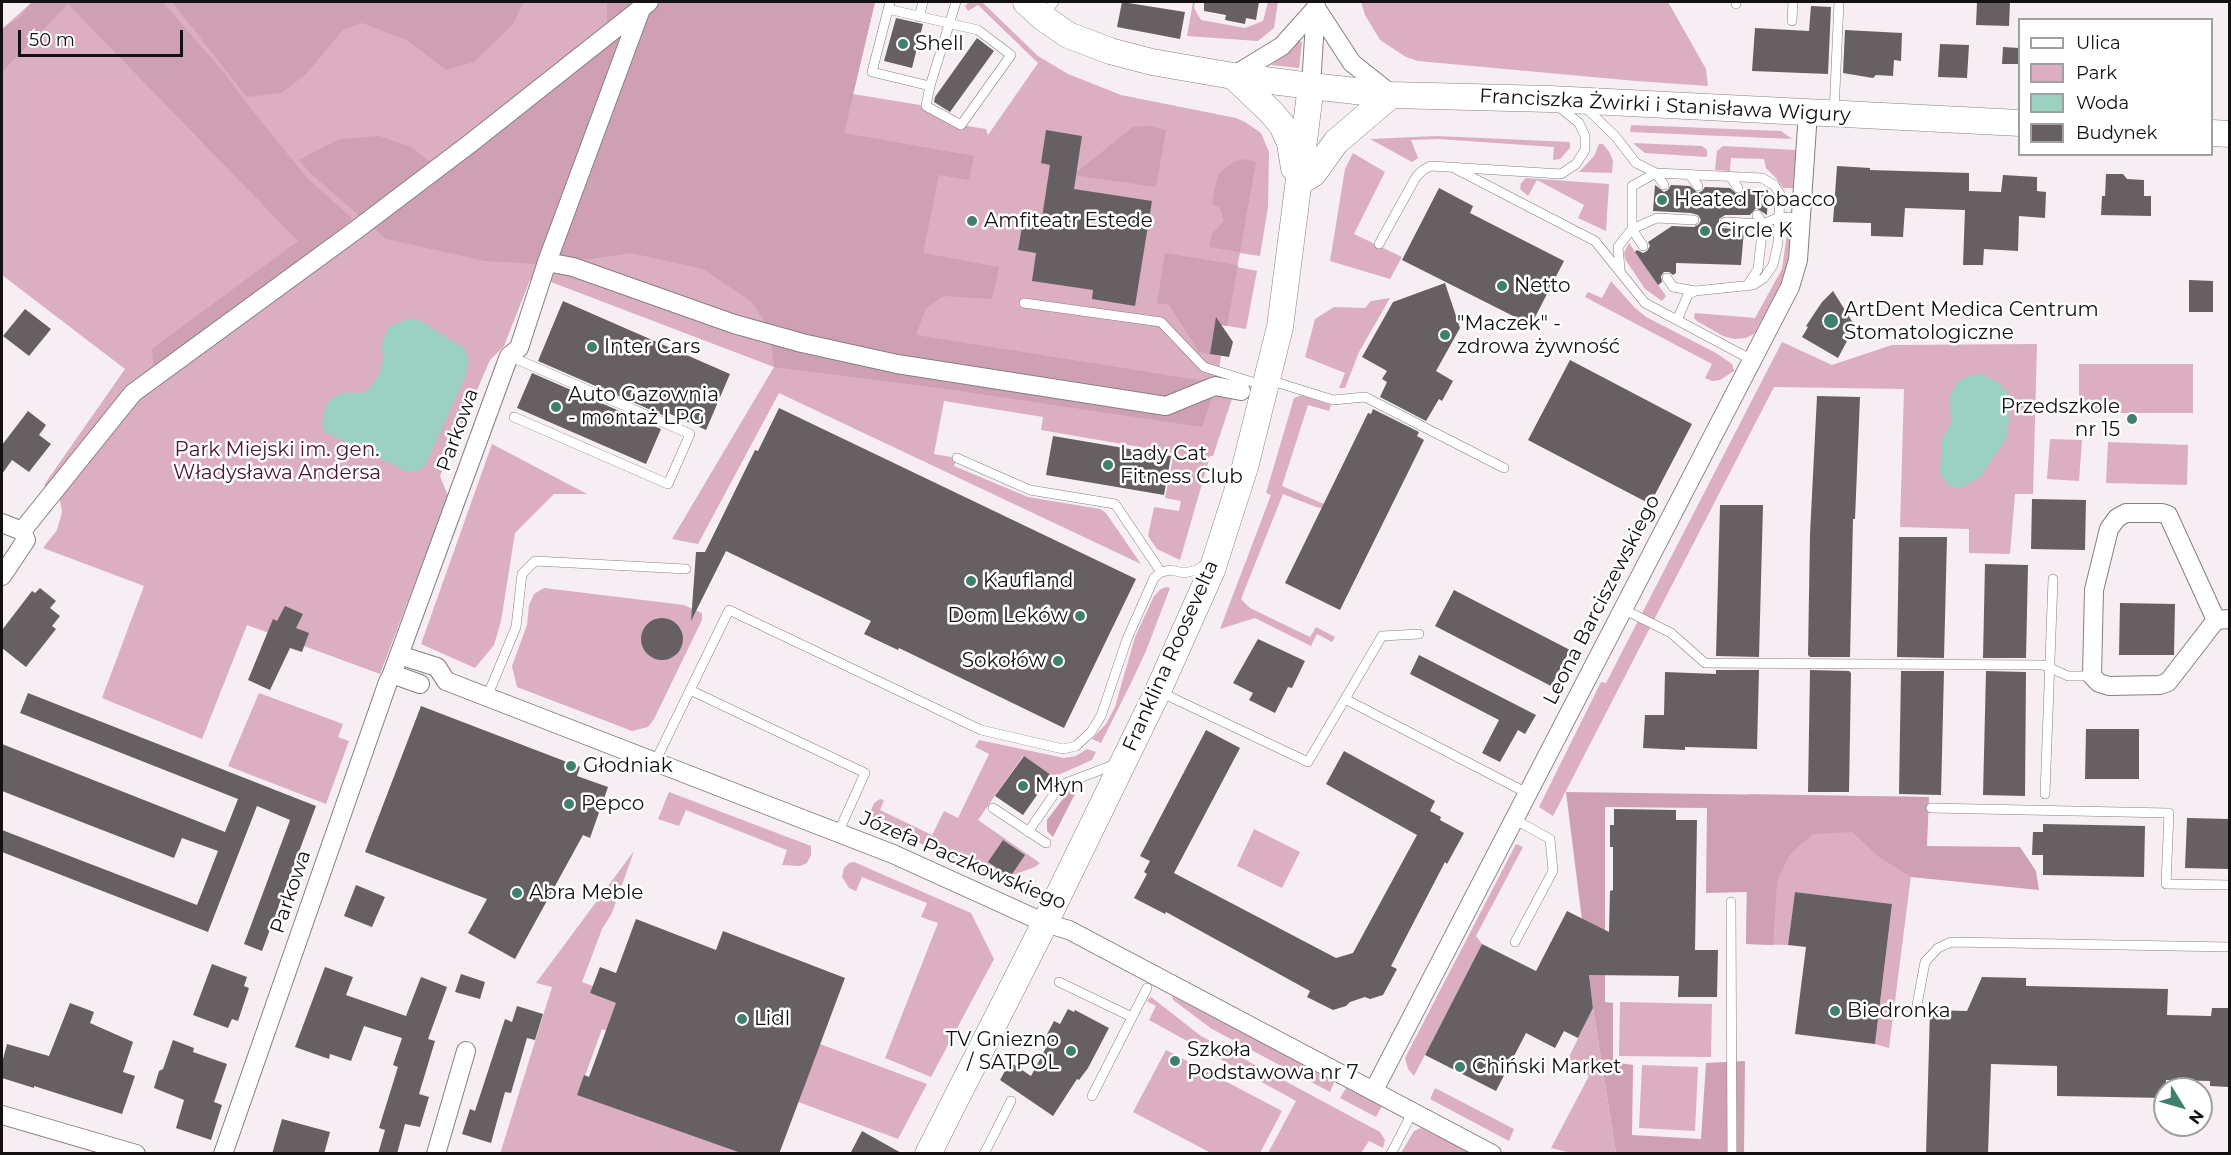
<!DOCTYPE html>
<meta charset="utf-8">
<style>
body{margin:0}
#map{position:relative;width:2231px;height:1155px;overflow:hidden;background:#f6eef2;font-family:Montserrat,sans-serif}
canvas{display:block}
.frame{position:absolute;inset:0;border:3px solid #131112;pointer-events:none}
.legend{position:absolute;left:2018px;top:18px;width:195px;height:138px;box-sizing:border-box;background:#fff;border:2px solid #a1a0a0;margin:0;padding:8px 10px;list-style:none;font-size:18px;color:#131112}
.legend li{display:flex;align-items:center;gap:12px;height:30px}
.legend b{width:30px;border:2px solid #a1a0a0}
.north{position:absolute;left:2153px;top:1077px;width:60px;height:60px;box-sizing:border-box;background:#fff;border:2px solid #a1a0a0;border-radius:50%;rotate:127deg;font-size:16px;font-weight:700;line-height:24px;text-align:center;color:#131112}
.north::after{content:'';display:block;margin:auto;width:21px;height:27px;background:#3f7f6e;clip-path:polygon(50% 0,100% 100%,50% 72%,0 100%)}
.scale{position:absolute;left:18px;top:30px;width:165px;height:27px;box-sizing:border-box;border:3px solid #131112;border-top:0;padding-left:8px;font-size:18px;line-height:21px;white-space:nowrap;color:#131112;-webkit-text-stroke:4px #fff;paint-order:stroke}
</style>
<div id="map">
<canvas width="2231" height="1155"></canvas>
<div class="frame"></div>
<ul class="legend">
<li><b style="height:8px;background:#fff"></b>Ulica</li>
<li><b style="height:16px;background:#dcaec2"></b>Park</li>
<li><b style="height:16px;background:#9bd1c1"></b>Woda</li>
<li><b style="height:16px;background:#676063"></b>Budynek</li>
</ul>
<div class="north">N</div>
<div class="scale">50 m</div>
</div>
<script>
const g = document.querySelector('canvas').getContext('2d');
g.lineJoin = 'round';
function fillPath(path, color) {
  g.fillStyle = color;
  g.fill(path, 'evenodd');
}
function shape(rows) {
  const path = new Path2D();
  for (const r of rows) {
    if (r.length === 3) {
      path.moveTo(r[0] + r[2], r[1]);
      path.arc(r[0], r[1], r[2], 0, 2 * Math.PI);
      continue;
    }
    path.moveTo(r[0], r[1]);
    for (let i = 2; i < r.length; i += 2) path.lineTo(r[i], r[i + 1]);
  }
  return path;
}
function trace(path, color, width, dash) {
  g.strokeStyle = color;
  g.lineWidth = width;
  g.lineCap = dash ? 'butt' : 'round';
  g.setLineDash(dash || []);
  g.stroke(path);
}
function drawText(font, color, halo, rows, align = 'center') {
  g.font = font + ' Montserrat,sans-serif';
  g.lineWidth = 5;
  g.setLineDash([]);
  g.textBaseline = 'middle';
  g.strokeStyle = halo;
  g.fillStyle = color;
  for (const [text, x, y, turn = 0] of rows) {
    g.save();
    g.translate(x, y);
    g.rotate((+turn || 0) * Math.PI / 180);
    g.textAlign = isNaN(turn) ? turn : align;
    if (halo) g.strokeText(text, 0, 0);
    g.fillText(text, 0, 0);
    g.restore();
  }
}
const green = shape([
 [32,2,875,2,853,94,926,106,961,125,986,129,988,135,1038,63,978,5,968,11,965,6,969,2,982,2,1038,56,1068,74,1121,95,1236,118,1245,122,1261,133,1269,152,1268,207,1260,256,1240,253,1237,267,1257,271,1246,329,1215,324,1210,353,1221,356,1217,383,1235,390,1213,456,1210,456,1180,560,1157,549,1148,536,1154,507,1179,511,1181,501,1165,498,1174,453,1041,430,1043,417,944,401,934,454,957,458,954,466,1028,497,1100,509,1106,513,1141,564,779,393,698,544,672,539,774,367,551,282,530,280,504,346,490,360,440,476,448,496,380,674,247,625,202,739,102,698,144,586,43,548,57,530,62,512,59,495,44,485,125,369,2,275,2,29],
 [1193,2,1195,2,1194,8,1201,20,1245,28,1263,21,1268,2,1278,2,1274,28,1258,41,1187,36],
 [1361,2,1668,2,1706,69,1708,86,1636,81,1418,61,1406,57,1380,40,1365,15],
 [1299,41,1302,42,1299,68,1271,65,1292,50],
 [1631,125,1781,131,1792,139,1630,132],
 [1437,136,1570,142,1570,148,1560,159,1553,160,1554,147,1438,139,1411,140,1418,158,1412,162,1370,139],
 [1633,143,1702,146,1707,150,1707,157,1645,153],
 [1599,144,1603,144,1610,153,1613,161,1612,173,1579,172,1594,156],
 [1723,146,1796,150,1793,188,1783,188,1775,177,1766,168,1764,159,1731,158,1730,171,1715,170,1717,151],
 [1353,153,1385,172,1354,234,1402,257,1390,279,1330,261,1345,169],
 [1526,178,1609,184,1606,231,1578,218,1584,205,1537,180,1528,196,1520,189,1521,183],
 [1787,234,1791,234,1787,269,1781,285,1754,334,1746,338,1734,339,1723,336,1697,321,1694,318,1695,313,1755,318,1782,269],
 [1629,243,1666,296,1662,301,1645,289,1625,259,1624,253],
 [1611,281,1634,307,1646,317,1716,353,1732,364,1734,371,1720,380,1712,381,1705,378,1712,364,1585,297,1588,292,1602,298],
 [1390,298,1359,352,1345,388,1339,388,1345,373,1305,357,1315,319,1334,307,1365,308,1371,301],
 [1782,342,1832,365,1892,345,2037,344,2033,494,2015,494,2010,554,1969,553,1969,529,1900,527,1904,389,1774,387,1553,816,1539,807,1601,682,1606,683],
 [2079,364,2193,364,2193,413,2079,413],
 [1302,395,1331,405,1329,411,1308,405,1282,486,1324,504,1322,508,1316,507,1283,494,1241,599,1250,608,1310,637,1316,627,1335,637,1332,642,1317,634,1311,646,1255,618,1220,629,1271,495,1266,493,1294,398],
 [2050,439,2082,440,2079,481,2047,479],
 [2108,442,2188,445,2187,485,2106,483],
 [492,444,587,494,554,494,515,533,501,621,494,645,475,668,421,644],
 [1166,587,1170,588,1146,651,1132,681,1101,743,1092,739,1106,724,1115,707,1135,637,1154,596,1161,589],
 [544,588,684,605,702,613,702,620,654,719,648,727,632,731,517,687,512,666,527,625,529,605,534,594],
 [259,693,343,724,338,737,349,741,326,804,228,766],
 [979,740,1064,758,1076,756,1087,749,1096,752,1092,760,1058,775,1051,775,1023,756,978,820,1040,863,1035,867,1002,879,871,822,868,818,874,803,880,799,884,800,880,810,932,835,944,811,958,818,989,754,975,747],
 [669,792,811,846,811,855,807,863,800,866,782,865,787,850,686,810,679,826,658,819],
 [1748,794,1921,797,1889,1048,1875,1044,1892,904,1795,892,1788,945,1746,944],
 [1254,829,1300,852,1282,888,1237,866],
 [1516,844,1523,847,1476,936,1482,944,1414,1076,1408,1069,1405,1058],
 [634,851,612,913,602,929,582,982,593,986,590,993,806,1077,820,1044,927,1084,898,1139,602,1029,578,1095,744,1153,500,1154,552,987,536,983],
 [854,862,971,913,994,959,931,1077,885,1058,938,923,921,917,927,903,862,877,856,891,849,888,842,877,844,868,849,863],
 [1172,996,1335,1080,1330,1092,1212,1029,1173,1000],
 [1151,997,1201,1036,1380,1132,1385,1140,1383,1148,1369,1141,1361,1153,1268,1153,1296,1101,1149,1020,1156,1006,1147,1001],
 [1620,1002,1712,1004,1711,1057,1619,1056],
 [1593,1008,1616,1153,1571,1153,1551,1148,1589,1076,1566,1063],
 [1166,1050,1282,1111,1260,1153,1211,1153,1133,1112],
 [1642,1065,1698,1067,1695,1131,1639,1128],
 [1346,1088,1382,1106,1376,1117,1340,1098],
 [1435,1088,1514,1129,1509,1141,1430,1099],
 [1421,1128,1471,1153,1401,1153,1414,1131]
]);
const forest = shape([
 [32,2,163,2,229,79,244,100,307,178,353,219,154,371,152,349,298,241,68,4,2,72,2,29,21,16],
 [172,2,523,2,514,23,474,62,446,70,407,40,362,23,343,30,305,75,281,93,247,97],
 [607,2,875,2,844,133,974,156,969,180,939,175,923,253,999,267,992,299,944,296,926,308,916,335,1217,383,1202,427,946,389,774,367,770,331,752,302,703,269,631,253,591,259,567,259,552,265,485,261,386,239,310,173,299,160,339,139,380,136,413,148,440,171,607,40],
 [1150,126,1166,130,1156,187,1073,175,1133,127],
 [1245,159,1256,162,1240,252,1209,247,1212,234,1224,221,1220,208,1212,204,1218,174,1233,162],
 [1165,253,1238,265,1227,326,1215,324,1210,354,1199,352,1169,305,1157,303],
 [1078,788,1053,837,1047,831,1047,820,1069,791],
 [1566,792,1929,797,1927,846,2020,847,2036,871,2039,890,1911,877,1879,857,1852,832,1813,834,1790,854,1777,881,1773,945,1746,944,1747,892,1706,893,1707,808,1605,807,1605,1002,1613,1003,1613,1062,1633,1065,1632,1135,1701,1139,1706,1063,1745,1061,1744,1153,1616,1153,1593,1008]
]);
const water = shape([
 [409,319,419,320,464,348,469,360,465,377,425,466,416,471,406,471,325,432,322,425,324,411,330,400,341,393,362,393,368,390,380,373,383,360,382,343,389,326],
 [1981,374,1999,383,2009,395,2010,414,2006,439,1980,477,1962,487,1953,487,1945,481,1940,472,1942,438,1951,424,1950,396,1957,382,1967,377]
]);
const building = shape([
 [1122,2,1185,12,1180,39,1117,27],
 [1204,2,1259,2,1256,20,1246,18,1245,24,1225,20,1226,15,1204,11],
 [1977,2,2010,2,2009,26,1976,25],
 [1811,6,1831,7,1828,74,1752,71,1755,28,1809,31],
 [896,18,923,24,912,68,884,61],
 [1845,30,1902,33,1901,61,1894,60,1893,76,1876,75,1873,78,1843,73],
 [977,38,994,51,950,112,934,102,935,97],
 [1940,44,1969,45,1967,78,1938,77],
 [2003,47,2019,48,2019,64,2002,64],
 [1046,130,1082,136,1074,189,1152,201,1135,306,1092,299,1093,290,1032,281,1036,253,1018,250,1024,215,1042,218,1050,165,1041,163],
 [1837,166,1870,168,1870,170,1969,173,1969,191,2001,192,2003,175,2037,177,2037,191,2046,192,2045,218,2019,216,2018,251,1984,249,1983,265,1963,265,1965,210,1905,208,1903,237,1871,236,1871,223,1833,222],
 [2106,174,2123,174,2127,179,2144,180,2144,196,2151,196,2151,216,2101,215,2102,196,2105,196],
 [1655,185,1664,192,1668,190,1671,185,1690,186,1698,193,1702,191,1705,187,1730,188,1738,195,1742,193,1745,189,1768,190,1767,215,1756,208,1750,215,1725,215,1719,219,1719,225,1722,228,1744,230,1741,265,1676,263,1676,273,1673,275,1669,272,1664,272,1661,276,1662,282,1658,285,1635,252,1637,250,1643,253,1647,251,1650,246,1648,242,1672,226,1694,227,1699,224,1701,220,1698,215,1691,213,1653,211],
 [1439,188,1473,206,1470,213,1564,261,1531,325,1402,260],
 [2189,280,2213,281,2213,312,2189,312],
 [1445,283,1460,328,1436,371,1453,381,1442,401,1439,399,1426,421,1380,397,1387,382,1382,379,1387,371,1362,357,1393,302],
 [1833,291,1855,326,1838,358,1802,337,1808,327,1806,326,1822,302],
 [563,301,730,374,706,430,668,413,667,417,538,361],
 [25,309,51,329,29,356,3,336],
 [1216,317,1233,342,1229,357,1210,354],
 [1570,360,1692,424,1650,504,1528,440],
 [532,373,661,429,646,464,517,408],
 [1817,396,1860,397,1855,519,1853,519,1850,657,1810,657,1808,655,1810,534],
 [779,408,1136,579,1064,728,899,648,898,650,864,634,871,621,726,551,691,621,696,552,705,552,755,450,758,451],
 [1373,409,1419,432,1417,436,1424,440,1340,610,1285,583,1368,413,1371,414],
 [28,411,46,425,39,435,51,444,29,472,12,460,2,474,2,445],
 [1053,436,1171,456,1164,495,1046,475],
 [2032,499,2086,500,2085,550,2031,549],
 [1720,505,1763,505,1759,657,1716,656],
 [1899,537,1947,537,1944,658,1897,657],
 [1985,564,2028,565,2026,658,1983,658],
 [40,588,56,601,50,608,60,616,52,626,56,629,26,667,2,648,2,630,32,591,35,593],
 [1454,590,1570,650,1551,686,1435,626],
 [2120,603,2175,604,2174,655,2119,655],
 [285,606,303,614,296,628,309,633,302,652,290,648,270,690,248,680,273,619,277,621],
 [662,639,21],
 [1258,639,1305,661,1292,688,1288,687,1275,713,1249,700,1253,693,1233,683],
 [1419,655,1536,715,1525,734,1518,730,1500,762,1482,753,1499,720,1410,674],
 [1716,670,1759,670,1757,749,1685,747,1685,750,1643,748,1645,715,1664,715,1665,672,1716,674],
 [1810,670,1849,671,1851,673,1849,792,1808,792],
 [1901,671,1944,671,1941,795,1899,794],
 [1986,671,2026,672,2025,796,1983,795],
 [28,693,316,806,262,951,244,944,290,820,257,806,208,932,2,852,2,830,197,905,218,851,182,838,174,858,2,791,2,744,225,832,238,799,20,713],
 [421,706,580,767,577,776,608,787,590,838,583,835,515,959,468,933,487,899,365,852],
 [2086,729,2139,729,2139,779,2085,779],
 [1206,730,1240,748,1174,873,1336,958,1353,953,1417,835,1326,784,1344,751,1435,801,1430,811,1441,817,1440,820,1464,833,1447,864,1445,862,1391,966,1397,969,1383,995,1370,999,1365,997,1350,1002,1346,1006,1333,1010,1307,997,1310,991,1166,912,1165,914,1134,898,1147,874,1144,872,1150,861,1140,856],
 [1024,756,1051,775,1023,815,995,796],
 [1614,809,1676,810,1676,820,1697,820,1695,950,1718,950,1717,997,1678,997,1679,976,1589,975,1593,1008,1578,1038,1564,1031,1555,1048,1526,1033,1496,1091,1425,1055,1482,944,1536,971,1567,911,1609,932,1610,891,1613,890,1613,847,1610,847,1610,825,1614,825],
 [2187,818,2229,819,2229,869,2185,868],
 [2043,824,2145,826,2144,877,2043,875,2043,855,2032,855,2033,832,2043,832],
 [1003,840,1025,855,1010,877,988,862],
 [356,885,385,897,372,927,344,916],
 [1795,892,1892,904,1875,1044,1795,1034,1806,947,1788,945],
 [636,919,716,950,723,931,845,978,779,1154,744,1154,577,1095,584,1075,589,1077,616,1003,590,993,600,967,616,973],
 [212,964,247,977,244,986,249,988,238,1021,232,1019,228,1028,193,1015],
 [325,967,353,977,346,995,406,1016,421,977,447,987,428,1039,435,1041,419,1094,429,1097,420,1127,405,1124,397,1154,378,1154,385,1130,379,1128,398,1067,393,1065,402,1038,364,1026,351,1061,330,1054,329,1059,295,1047],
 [461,974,485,982,480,999,455,992],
 [1982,977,2026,978,2026,986,2168,989,2167,1015,2211,1016,2212,1008,2229,1008,2229,1087,2210,1086,2210,1081,2166,1080,2165,1098,2057,1096,2057,1066,1991,1064,1988,1154,1926,1154,1930,1010,1967,1011],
 [70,1003,94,1012,90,1023,133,1042,123,1072,135,1076,122,1114,34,1086,34,1088,2,1078,2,1063,7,1044,49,1056],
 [517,1006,543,1014,535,1040,527,1038,511,1093,505,1092,491,1143,462,1134,470,1109,475,1111,505,1019,512,1022],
 [1068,1009,1074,1012,1075,1010,1109,1028,1088,1068,1079,1080,1077,1079,1053,1116,1000,1080,1010,1062,1031,1076,1049,1042,1044,1040,1054,1021,1060,1024],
 [173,1040,194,1048,193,1052,227,1064,214,1102,222,1105,211,1140,176,1128,184,1100,154,1088,159,1071,163,1069],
 [282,1119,330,1132,324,1154,272,1154],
 [862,1131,903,1154,850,1154]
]);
const lane = shape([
 [890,2,872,72,930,86,956,2],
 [1736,4,1736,2],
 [888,9,978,30,1011,55,961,125,926,106,930,86],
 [1044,15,1054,2],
 [919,17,923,2],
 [1792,21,1793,2],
 [1584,106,1616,137,1636,163,1656,173,1762,178,1774,185,1780,194,1778,243,1773,265,1764,278,1753,285,1695,291,1688,295,1677,320],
 [1834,113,1839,2],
 [1452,167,1595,241,1645,303,1752,360],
 [1690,175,1698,186],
 [1730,176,1738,188],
 [1725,222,1763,224,1779,217,1801,218],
 [1379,244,1416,177,1423,170,1431,166,1561,174,1576,164,1585,150,1585,136,1579,123,1558,106],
 [1643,246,1632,229,1632,186,1656,173,1664,185],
 [1620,269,1618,247,1632,229,1657,218,1694,220],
 [1667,278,1673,287,1695,291],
 [1747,286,1758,269,1763,224,1757,215],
 [1024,303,1161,322,1204,367,1265,386],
 [509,356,690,434,668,484,514,417],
 [1269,380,1333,400,1365,397,1504,468],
 [957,458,1030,490,1115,504,1161,572],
 [1623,609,1671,633,1705,663,2043,665,2068,676,2092,676],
 [690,690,865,773,838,833],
 [1160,692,1308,762,1345,699,1527,793],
 [487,697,516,627,522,574,535,561,686,569],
 [1345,699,1382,636,1419,634],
 [655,762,729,610,981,730,1063,749,1076,746,1091,732,1101,716,1127,639,1154,578,1161,572,1171,570,1184,573,1197,570,1208,562],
 [2045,794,2053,579],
 [993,808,1046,843],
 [1931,808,2169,813,2166,884,2230,885],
 [1514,819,1550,839,1553,871,1515,942],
 [1028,832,1057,790,1066,783,1116,764],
 [1731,902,1732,1154],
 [1059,982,1132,1017],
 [1917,1005,1925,962,1938,948,1951,942,2230,947],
 [1092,1096,1147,988],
 [984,1154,1011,1101],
 [1391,1154,1413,1111]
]);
const street = shape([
 [1316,8,1352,63,1391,94],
 [1233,76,1282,46,1316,8],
 [1311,86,1316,6],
 [547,262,573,267,734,324,802,343,897,364,1166,406,1215,386,1241,391],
 [2,523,22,531,26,540,2,576],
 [22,531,133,393,356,230,472,142,649,2],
 [2216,620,2168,682,2160,685,2109,686,2099,683,2092,676,2094,590,2109,529,2117,518,2126,513,2162,513,2168,515,2216,620,2230,619],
 [399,655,437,667,446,681,893,854,1045,923,1069,930,1492,1154],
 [392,674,509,356,519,348,547,262,641,9],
 [1374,1090,1790,287,1798,260,1808,112],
 [2,1115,136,1154],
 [223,1154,388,682,392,674,420,684],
 [436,1154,466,1051]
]);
const secondary = shape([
 [1026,2,1042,17,1068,35,1110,51,1152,62,1233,76,1311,86,1391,95,1550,99,2020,123],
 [1233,76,1271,112,1282,125,1290,143,1294,168],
 [2212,133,2230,134],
 [1299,182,1313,174,1336,142,1391,95],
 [928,1154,1045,923,1158,691,1212,570,1245,467,1280,327,1311,86]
]);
const markers = [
 [903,44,6,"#3f7f6e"],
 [1662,200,6,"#3f7f6e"],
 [972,221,6,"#3f7f6e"],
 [1705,231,6,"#3f7f6e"],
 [1502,286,6,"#3f7f6e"],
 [1831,321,8,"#3f7f6e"],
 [1445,335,6,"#3f7f6e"],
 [592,347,6,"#3f7f6e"],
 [556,407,6,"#3f7f6e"],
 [2132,419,6,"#3f7f6e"],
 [1108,465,6,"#3f7f6e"],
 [971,581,6,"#3f7f6e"],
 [1080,616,6,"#3f7f6e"],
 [1058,661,6,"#3f7f6e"],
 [571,766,6,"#3f7f6e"],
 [1023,786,6,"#3f7f6e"],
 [569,804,6,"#3f7f6e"],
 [517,893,6,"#3f7f6e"],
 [1835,1011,6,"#3f7f6e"],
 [742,1019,6,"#3f7f6e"],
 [1071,1051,6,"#3f7f6e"],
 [1175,1061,6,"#3f7f6e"],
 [1460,1067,6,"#3f7f6e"]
];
const poiNames = [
 ["Shell",915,44],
 ["Heated Tobacco",1674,200],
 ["Amfiteatr Estede",984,221],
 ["Circle K",1717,231],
 ["Netto",1514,286],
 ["ArtDent Medica Centrum",1844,310],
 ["Stomatologiczne",1844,333],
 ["\"Maczek\" -",1457,324],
 ["zdrowa żywność",1457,347],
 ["Inter Cars",604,347],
 ["Auto Gazownia",568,395],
 ["- montaż LPG",568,418],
 ["Przedszkole",2120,407,"right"],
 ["nr 15",2120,430,"right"],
 ["Lady Cat",1120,454],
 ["Fitness Club",1120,477],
 ["Kaufland",983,581],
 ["Dom Leków",1068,616,"right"],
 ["Sokołów",1046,661,"right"],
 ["Głodniak",583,766],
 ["Młyn",1035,786],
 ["Pepco",581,804],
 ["Abra Meble",529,893],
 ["Biedronka",1847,1011],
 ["Lidl",754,1019],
 ["TV Gniezno",1059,1040,"right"],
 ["/ SATPOL",1059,1063,"right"],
 ["Szkoła",1187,1050],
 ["Podstawowa nr 7",1187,1073],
 ["Chiński Market",1472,1067]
];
const streetNames = [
 ["Franciszka Żwirki i Stanisława Wigury",1665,106,3],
 ["Parkowa",458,430,-70],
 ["Leona Barciszewskiego",1602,600,-63],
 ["Franklina Roosevelta",1171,656,-66],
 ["Józefa Paczkowskiego",963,861,23],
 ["Parkowa",291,892,-71]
];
const parkNames = [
 ["Park Miejski im. gen.",277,450],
 ["Władysława Andersa",277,473]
];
fillPath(green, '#dcaec2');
fillPath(forest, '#cfa0b4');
fillPath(water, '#9bd1c1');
fillPath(building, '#676063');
trace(lane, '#867f82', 10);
trace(street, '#867f82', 20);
trace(secondary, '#867f82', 27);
trace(lane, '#fff', 9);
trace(street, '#fff', 18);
trace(secondary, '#fff', 26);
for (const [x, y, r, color] of markers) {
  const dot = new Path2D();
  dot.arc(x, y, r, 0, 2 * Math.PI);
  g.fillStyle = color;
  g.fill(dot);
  trace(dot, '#fff', 2);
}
drawText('20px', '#131112', '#fff', poiNames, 'left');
drawText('20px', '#131112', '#fff', streetNames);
drawText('20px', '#4b1331', '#fff', parkNames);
</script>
